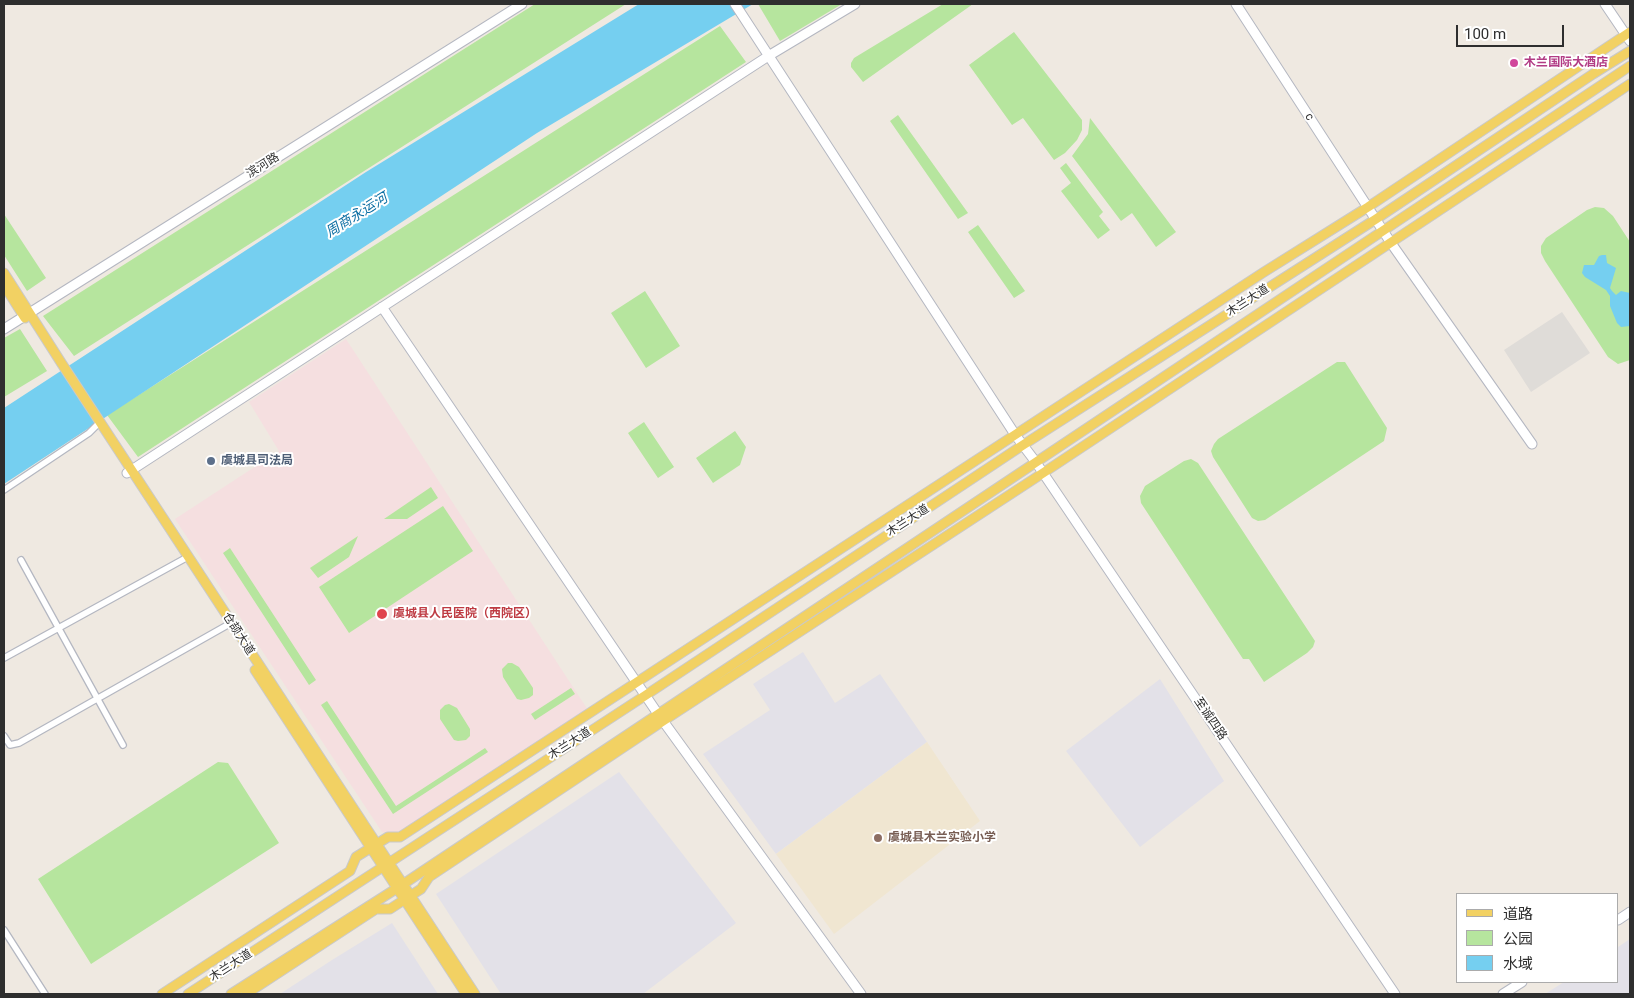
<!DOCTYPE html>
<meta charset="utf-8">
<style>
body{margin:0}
#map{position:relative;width:1634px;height:998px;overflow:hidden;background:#efe9e1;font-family:Roboto,"Noto Sans SC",sans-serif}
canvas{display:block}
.frame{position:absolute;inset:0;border:5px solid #2e2e2e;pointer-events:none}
.legend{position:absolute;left:1456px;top:893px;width:162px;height:90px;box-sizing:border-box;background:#fff;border:1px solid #ababab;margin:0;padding:6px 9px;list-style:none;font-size:15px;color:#2e2e2e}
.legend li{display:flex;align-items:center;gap:10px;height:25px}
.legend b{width:25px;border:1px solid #ababab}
.scale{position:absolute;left:1456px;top:25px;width:108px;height:22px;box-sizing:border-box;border:2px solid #2e2e2e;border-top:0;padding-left:6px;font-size:15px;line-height:18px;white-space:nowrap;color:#2e2e2e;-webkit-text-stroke:4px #fff;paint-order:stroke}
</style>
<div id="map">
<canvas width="1634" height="998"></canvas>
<div class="frame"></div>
<ul class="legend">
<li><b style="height:6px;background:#f2d163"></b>道路</li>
<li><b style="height:14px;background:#b6e59e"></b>公园</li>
<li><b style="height:14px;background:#75cff0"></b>水域</li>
</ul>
<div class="scale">100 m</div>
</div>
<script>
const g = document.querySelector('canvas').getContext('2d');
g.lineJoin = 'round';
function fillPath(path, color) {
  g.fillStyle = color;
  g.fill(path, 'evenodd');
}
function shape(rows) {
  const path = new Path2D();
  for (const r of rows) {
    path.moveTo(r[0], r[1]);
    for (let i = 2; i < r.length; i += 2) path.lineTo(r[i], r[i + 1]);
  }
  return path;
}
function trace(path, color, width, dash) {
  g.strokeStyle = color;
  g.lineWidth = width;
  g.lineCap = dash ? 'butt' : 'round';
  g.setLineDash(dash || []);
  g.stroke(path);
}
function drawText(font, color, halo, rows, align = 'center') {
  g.font = font + ' Roboto,"Noto Sans SC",sans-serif';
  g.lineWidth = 4;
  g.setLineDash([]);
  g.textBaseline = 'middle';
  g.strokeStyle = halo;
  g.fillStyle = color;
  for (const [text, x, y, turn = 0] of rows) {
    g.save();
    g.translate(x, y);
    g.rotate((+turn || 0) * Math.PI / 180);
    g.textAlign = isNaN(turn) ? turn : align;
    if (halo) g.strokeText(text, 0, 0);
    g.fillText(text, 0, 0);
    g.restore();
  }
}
const industrial = shape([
 [803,652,835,703,880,674,927,742,776,854,703,754,770,710,753,684],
 [1160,679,1224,781,1140,847,1066,751],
 [619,772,736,923,643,994,501,994,436,894],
 [392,923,438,994,280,994,332,960],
 [1630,939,1630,994,1545,994,1564,982,1618,982,1618,947]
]);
const education = shape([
 [927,742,980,821,834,934,776,854]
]);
const medical = shape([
 [346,339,588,710,398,835,382,832,175,519,279,451,249,402]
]);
const green = shape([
 [535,4,626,4,74,356,43,316],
 [758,4,842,4,780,41],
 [943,4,973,4,863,82,851,67,851,63,854,58],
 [720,26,746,62,138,457,107,415],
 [1014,32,1082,120,1082,130,1077,140,1065,153,1054,160,1023,118,1012,125,969,65],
 [898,115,968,213,958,219,890,121],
 [1090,118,1176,232,1156,247,1132,213,1121,221,1072,156,1088,134],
 [1066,163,1103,212,1099,216,1110,230,1098,239,1061,191,1071,183,1060,168],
 [1595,207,1604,208,1613,216,1630,242,1630,360,1618,364,1608,357,1545,261,1541,253,1541,246,1546,238,1587,210],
 [4,214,46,278,27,291,4,255],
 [978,225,1025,291,1014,298,968,232],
 [645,291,680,346,646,368,611,313],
 [20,329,47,371,4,397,4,338],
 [1337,362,1345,362,1387,428,1384,441,1265,520,1258,521,1252,518,1213,457,1211,451,1214,444,1218,439],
 [644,422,674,467,658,478,628,433],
 [735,431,746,447,740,465,713,483,696,458],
 [1191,459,1198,463,1315,641,1313,647,1307,653,1264,682,1249,659,1243,659,1141,503,1140,496,1145,486,1184,461],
 [431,487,438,498,407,519,384,519],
 [443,506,473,551,349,633,319,587],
 [358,536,349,557,318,578,310,568],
 [230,548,316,680,309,685,223,553],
 [508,663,512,663,519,667,533,688,533,695,529,698,521,700,517,699,503,677,502,669],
 [571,688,575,694,535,720,531,714],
 [327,701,396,806,485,748,488,752,393,814,321,705],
 [449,704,457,708,470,729,470,736,466,740,458,741,454,740,440,719,440,710,445,705],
 [218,762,228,763,279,843,91,964,38,879]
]);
const plaza = shape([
 [1562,312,1590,353,1531,392,1504,350]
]);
const water = shape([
 [639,4,753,4,537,133,4,484,4,408,366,172],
 [1602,255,1606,255,1607,263,1616,268,1610,288,1612,291,1616,295,1621,291,1630,293,1630,326,1621,327,1617,323,1610,306,1610,296,1606,290,1585,277,1582,273,1584,265,1594,265,1599,256]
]);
const street = shape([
 [4,490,89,433,97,425],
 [21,560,123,745],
 [4,658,184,559],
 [4,736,10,745,19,743,231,623],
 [4,930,45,994]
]);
const secondary = shape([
 [735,4,1016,436,1035,461,1395,994],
 [1236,4,1391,243,1532,444],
 [1605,4,1630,41],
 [382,307,658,714,861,994],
 [4,329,522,4],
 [127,473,770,55,855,4],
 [1618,920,1630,912],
 [1503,994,1522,982]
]);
const primary = shape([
 [4,273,62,364,475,994],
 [4,285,25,318],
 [255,670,466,994],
 [162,994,350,871,356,857,388,837,400,837,1264,272,1368,207,1630,32],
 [188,994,646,695,1023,445,1376,219,1593,74,1630,51],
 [231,994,402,885,1630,66],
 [246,994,376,909,390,909,410,896,421,889,429,877,663,721,1043,473,1630,84]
]);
const markers = [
 [1514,63,5,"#d1479c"],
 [211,461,5,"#5c6f8a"],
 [382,614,6,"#e0444e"],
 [878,838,5,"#8d6e63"]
];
const hotelNames = [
 ["木兰国际大酒店",1524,63]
];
const streetNames = [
 ["c",1309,117,57],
 ["滨河路",263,166,-32],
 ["木兰大道",1248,301,-33],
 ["木兰大道",908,521,-33],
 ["仓颉大道",238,634,57],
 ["至诚四路",1210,719,56],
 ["木兰大道",570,744,-33],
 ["木兰大道",231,966,-33]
];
const serviceNames = [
 ["虞城县司法局",221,461]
];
const healthNames = [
 ["虞城县人民医院（西院区）",393,614]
];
const educationNames = [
 ["虞城县木兰实验小学",888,838]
];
const waterNames = [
 ["周商永运河",357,216,-32]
];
fillPath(industrial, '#e3e1e8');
fillPath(education, '#f0e6d1');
fillPath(medical, '#f5dfe0');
fillPath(green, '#b6e59e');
fillPath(plaza, '#dfdcd8');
fillPath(water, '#75cff0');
trace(street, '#b4b7c1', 8);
trace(secondary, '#b4b7c1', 11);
trace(primary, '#c9c9c9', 11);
trace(street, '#fff', 5.5);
trace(secondary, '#fff', 9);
trace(primary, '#f2d163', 9);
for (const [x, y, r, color] of markers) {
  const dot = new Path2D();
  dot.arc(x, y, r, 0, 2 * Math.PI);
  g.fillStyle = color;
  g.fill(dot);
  trace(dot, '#fff', 2);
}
drawText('bold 12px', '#b23c85', '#fff', hotelNames, 'left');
drawText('12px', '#2e2e2e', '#fff', streetNames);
drawText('bold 12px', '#4e5e75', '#fff', serviceNames, 'left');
drawText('bold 12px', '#be3a42', '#fff', healthNames, 'left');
drawText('bold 12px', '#785e54', '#fff', educationNames, 'left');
drawText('italic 14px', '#0d6fa3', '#fff', waterNames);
</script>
